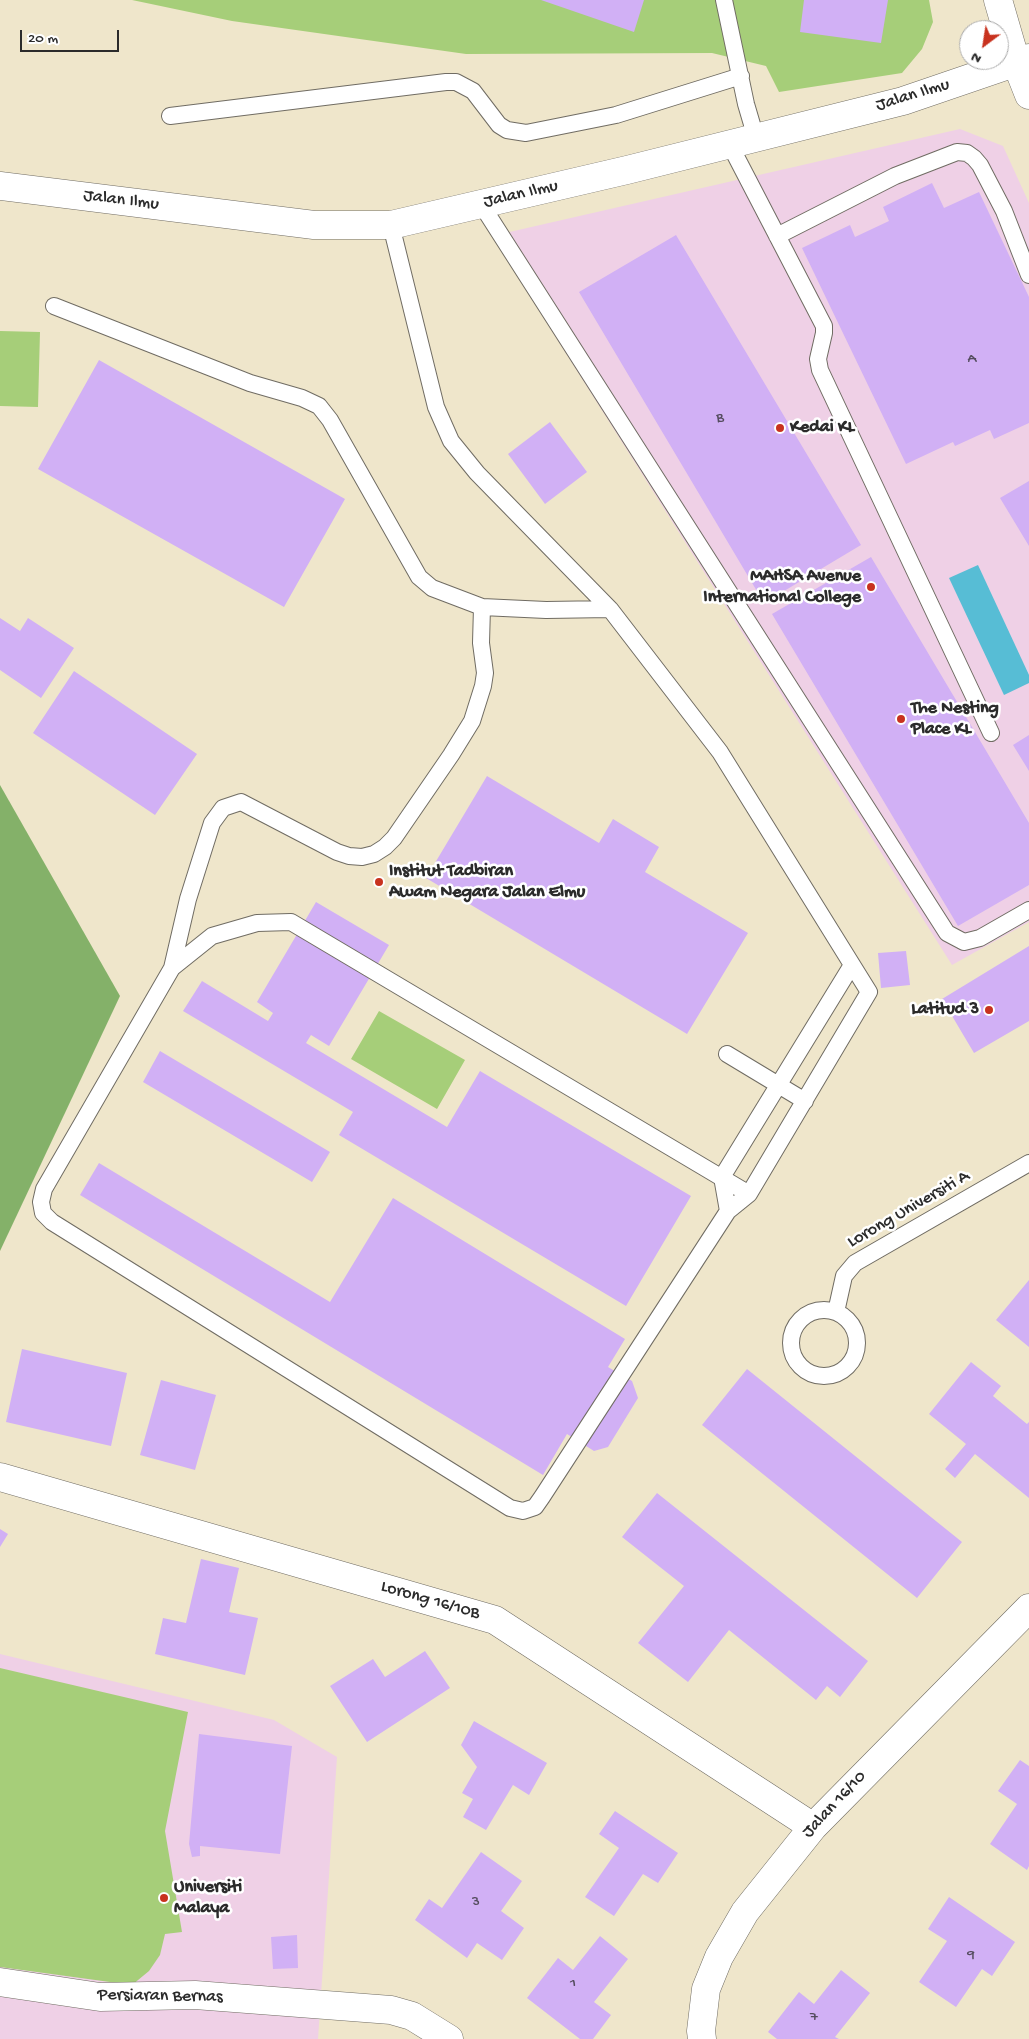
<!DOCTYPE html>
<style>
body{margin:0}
#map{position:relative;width:1029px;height:2039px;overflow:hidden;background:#efe6cb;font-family:"Gochi Hand",sans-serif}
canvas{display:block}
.north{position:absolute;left:959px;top:20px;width:50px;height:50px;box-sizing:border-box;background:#fff;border:1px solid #aaa;border-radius:50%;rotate:211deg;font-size:14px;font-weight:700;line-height:20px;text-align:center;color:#2b2b2b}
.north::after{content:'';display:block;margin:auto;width:18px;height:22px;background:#c8321e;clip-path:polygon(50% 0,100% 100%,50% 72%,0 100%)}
.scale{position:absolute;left:20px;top:30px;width:99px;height:22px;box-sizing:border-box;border:2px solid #2b2b2b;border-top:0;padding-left:6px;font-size:15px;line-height:18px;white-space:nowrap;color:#2b2b2b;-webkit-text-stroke:4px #fff;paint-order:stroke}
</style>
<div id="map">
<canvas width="1029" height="2039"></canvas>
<div class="north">N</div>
<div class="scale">20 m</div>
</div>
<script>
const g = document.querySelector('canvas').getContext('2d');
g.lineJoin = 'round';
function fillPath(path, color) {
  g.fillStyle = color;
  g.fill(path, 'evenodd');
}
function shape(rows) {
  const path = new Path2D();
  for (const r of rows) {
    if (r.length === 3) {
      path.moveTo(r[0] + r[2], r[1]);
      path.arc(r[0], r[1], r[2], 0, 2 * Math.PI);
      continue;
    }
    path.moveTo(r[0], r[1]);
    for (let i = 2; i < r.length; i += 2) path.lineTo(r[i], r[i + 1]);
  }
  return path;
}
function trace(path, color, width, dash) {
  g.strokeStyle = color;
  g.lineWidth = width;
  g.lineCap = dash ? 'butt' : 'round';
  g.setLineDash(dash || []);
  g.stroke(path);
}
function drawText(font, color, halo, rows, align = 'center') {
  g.font = font + ' "Gochi Hand",sans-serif';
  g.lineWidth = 5;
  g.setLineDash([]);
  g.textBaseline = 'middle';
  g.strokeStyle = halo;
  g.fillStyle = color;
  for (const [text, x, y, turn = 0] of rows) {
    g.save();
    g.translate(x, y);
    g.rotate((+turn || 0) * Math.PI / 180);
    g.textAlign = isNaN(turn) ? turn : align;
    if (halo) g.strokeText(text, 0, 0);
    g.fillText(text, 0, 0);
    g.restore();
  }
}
const built = shape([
 [960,129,1003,146,1029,203,1029,922,952,965,492,236],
 [0,1654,274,1720,337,1757,318,2039,0,2039]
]);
const green = shape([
 [132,0,929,0,933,22,922,49,902,73,779,92,766,66,712,53,466,54,232,21],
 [0,331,40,332,38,407,0,406],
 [379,1011,465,1060,437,1109,351,1059],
 [0,1668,188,1712,165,1831,182,1932,165,1934,160,1955,149,1971,132,1985,0,1967]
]);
const forest = shape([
 [0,785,120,996,0,1251]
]);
const water = shape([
 [978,565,1029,675,1029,683,1004,695,949,578]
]);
const building = shape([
 [541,0,644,0,634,32],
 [804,0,888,0,881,43,800,32],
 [932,183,944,208,979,192,1029,297,1029,423,994,439,990,430,955,446,953,442,906,464,802,248,850,225,855,237,889,221,883,207],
 [676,235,861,545,764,603,579,292],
 [99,360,345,499,284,607,38,469],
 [550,422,587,472,545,504,508,454],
 [1029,481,1029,546,1000,498],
 [871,557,1029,823,1029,885,958,926,772,614],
 [0,618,20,631,28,618,74,648,41,698,0,670],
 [74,671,197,754,155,815,33,733],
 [1029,735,1029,771,1013,745],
 [487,776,599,843,613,819,659,847,645,872,748,933,687,1034,426,878],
 [316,902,389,945,329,1046,311,1035,306,1043,447,1127,480,1071,691,1196,626,1306,339,1135,353,1112,183,1011,202,981,268,1021,273,1013,257,1002],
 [1029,946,1029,1021,974,1053,942,999],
 [906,951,910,985,881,988,878,953],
 [160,1051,330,1152,312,1182,143,1082],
 [99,1163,330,1302,393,1198,625,1339,608,1367,632,1381,638,1398,608,1447,594,1451,567,1434,543,1475,80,1195],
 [1029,1280,1029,1347,996,1320],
 [22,1349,127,1373,111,1446,6,1422],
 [971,1362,1001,1386,993,1396,1027,1424,1029,1422,1029,1498,975,1454,955,1478,945,1469,966,1444,929,1414],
 [747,1369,962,1542,917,1598,702,1425],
 [161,1380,216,1395,195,1470,140,1455],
 [657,1493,868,1661,840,1697,827,1686,816,1700,729,1630,688,1682,638,1643,684,1586,622,1537],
 [0,1529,8,1534,0,1547],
 [201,1559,239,1568,229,1612,258,1618,245,1675,155,1654,163,1618,186,1623],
 [425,1651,450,1688,367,1742,330,1686,373,1659,385,1677],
 [474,1721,547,1763,529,1795,513,1785,486,1830,463,1817,473,1799,462,1793,477,1767,461,1745],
 [199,1734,292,1746,280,1854,200,1846,200,1856,192,1857,189,1844],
 [1020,1760,1029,1766,1029,1866,1027,1870,990,1844,1017,1804,998,1791],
 [615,1811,678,1853,658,1883,643,1874,614,1916,585,1897,619,1848,599,1834],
 [481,1852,522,1881,501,1911,524,1928,502,1960,477,1943,467,1958,415,1920,429,1899,442,1908],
 [949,1897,1015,1942,992,1976,982,1969,956,2007,919,1982,947,1941,928,1929],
 [297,1935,298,1968,273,1969,271,1937],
 [600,1936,628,1959,594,2002,611,2015,593,2039,580,2039,527,1998,558,1958,573,1970],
 [841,1970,870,1993,835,2037,839,2039,777,2039,768,2032,799,1992,814,2004]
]);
const service = shape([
 [724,0,746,104,756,138],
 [170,116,446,82,456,82,473,91,499,125,507,130,526,133,616,115,741,76],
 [730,145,824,326,824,333,818,359,820,370,991,733],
 [481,204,947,933,964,942,980,938,1029,910],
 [391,225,436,407,451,441,477,473,610,609,720,752,869,992,749,1194,728,1211,542,1497,535,1507,523,1511,510,1508,52,1222,43,1213,41,1202,44,1189,172,968,188,899,212,823,223,808,241,802,337,852,349,856,362,857,374,854,385,847,394,838,451,755,472,721,483,686,485,673,481,643,482,607,546,610,610,609],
 [777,236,895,176,957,152,967,153,974,158,980,165,1004,211,1029,275],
 [54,306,250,383,302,398,319,406,330,420,419,577,432,588,482,607],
 [172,968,212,936,257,923,291,922,749,1194],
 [727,1054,805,1101],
 [728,1211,722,1177,852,965],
 [824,1343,33],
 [836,1312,844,1276,855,1263,1029,1163]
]);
const minor = shape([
 [0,186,314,225,391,225,627,170,903,101,1029,58],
 [0,1477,495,1620,813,1827],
 [0,1982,100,1997,195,1995,391,2010,412,2016,449,2039],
 [702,2039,701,2031,706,1989,719,1957,745,1912,813,1827,1029,1608]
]);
const primary = shape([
 [998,0,1016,62,1029,95]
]);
const markers = [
 [780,428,5,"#c8321e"],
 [871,587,5,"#c8321e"],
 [901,719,5,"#c8321e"],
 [379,882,5,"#c8321e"],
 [989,1010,5,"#c8321e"],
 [164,1898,5,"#c8321e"]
];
const numberNames = [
 ["A",972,360],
 ["B",720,419],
 ["3",476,1903],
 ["9",971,1956],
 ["1",573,1984],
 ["7",814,2018]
];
const streetNames = [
 ["Jalan Ilmu",913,96,-17],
 ["Jalan Ilmu",521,195,-13],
 ["Jalan Ilmu",121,201,7],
 ["Lorong Universiti A",909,1210,-30],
 ["Lorong 16/10B",430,1601,16],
 ["Jalan 16/10",835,1805,-47],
 ["Persiaran Bernas",160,1997,1]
];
const poiNames = [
 ["Kedai KL",790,428],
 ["MAHSA Avenue",861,577,"right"],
 ["International College",861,598,"right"],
 ["The Nesting",911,709],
 ["Place KL",911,730],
 ["Institut Tadbiran",389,872],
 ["Awam Negara Jalan Elmu",389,893],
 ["Latitud 3",979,1010,"right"],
 ["Universiti",174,1888],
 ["Malaya",174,1909]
];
fillPath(built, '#efd0e6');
fillPath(green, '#a6ce79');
fillPath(forest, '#84b169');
fillPath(water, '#57bdd5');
fillPath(building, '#d1b0f5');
trace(service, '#706c63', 18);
trace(minor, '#706c63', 29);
trace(primary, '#706c63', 29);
trace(service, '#fff', 16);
trace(minor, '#fff', 28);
trace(primary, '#fff', 28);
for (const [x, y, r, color] of markers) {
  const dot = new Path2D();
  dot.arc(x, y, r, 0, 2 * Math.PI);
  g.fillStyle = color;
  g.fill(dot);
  trace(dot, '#fff', 2);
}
drawText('15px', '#544c5e', null, numberNames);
drawText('18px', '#2b2b2b', '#fff', streetNames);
drawText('bold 18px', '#2b2b2b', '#fff', poiNames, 'left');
</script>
